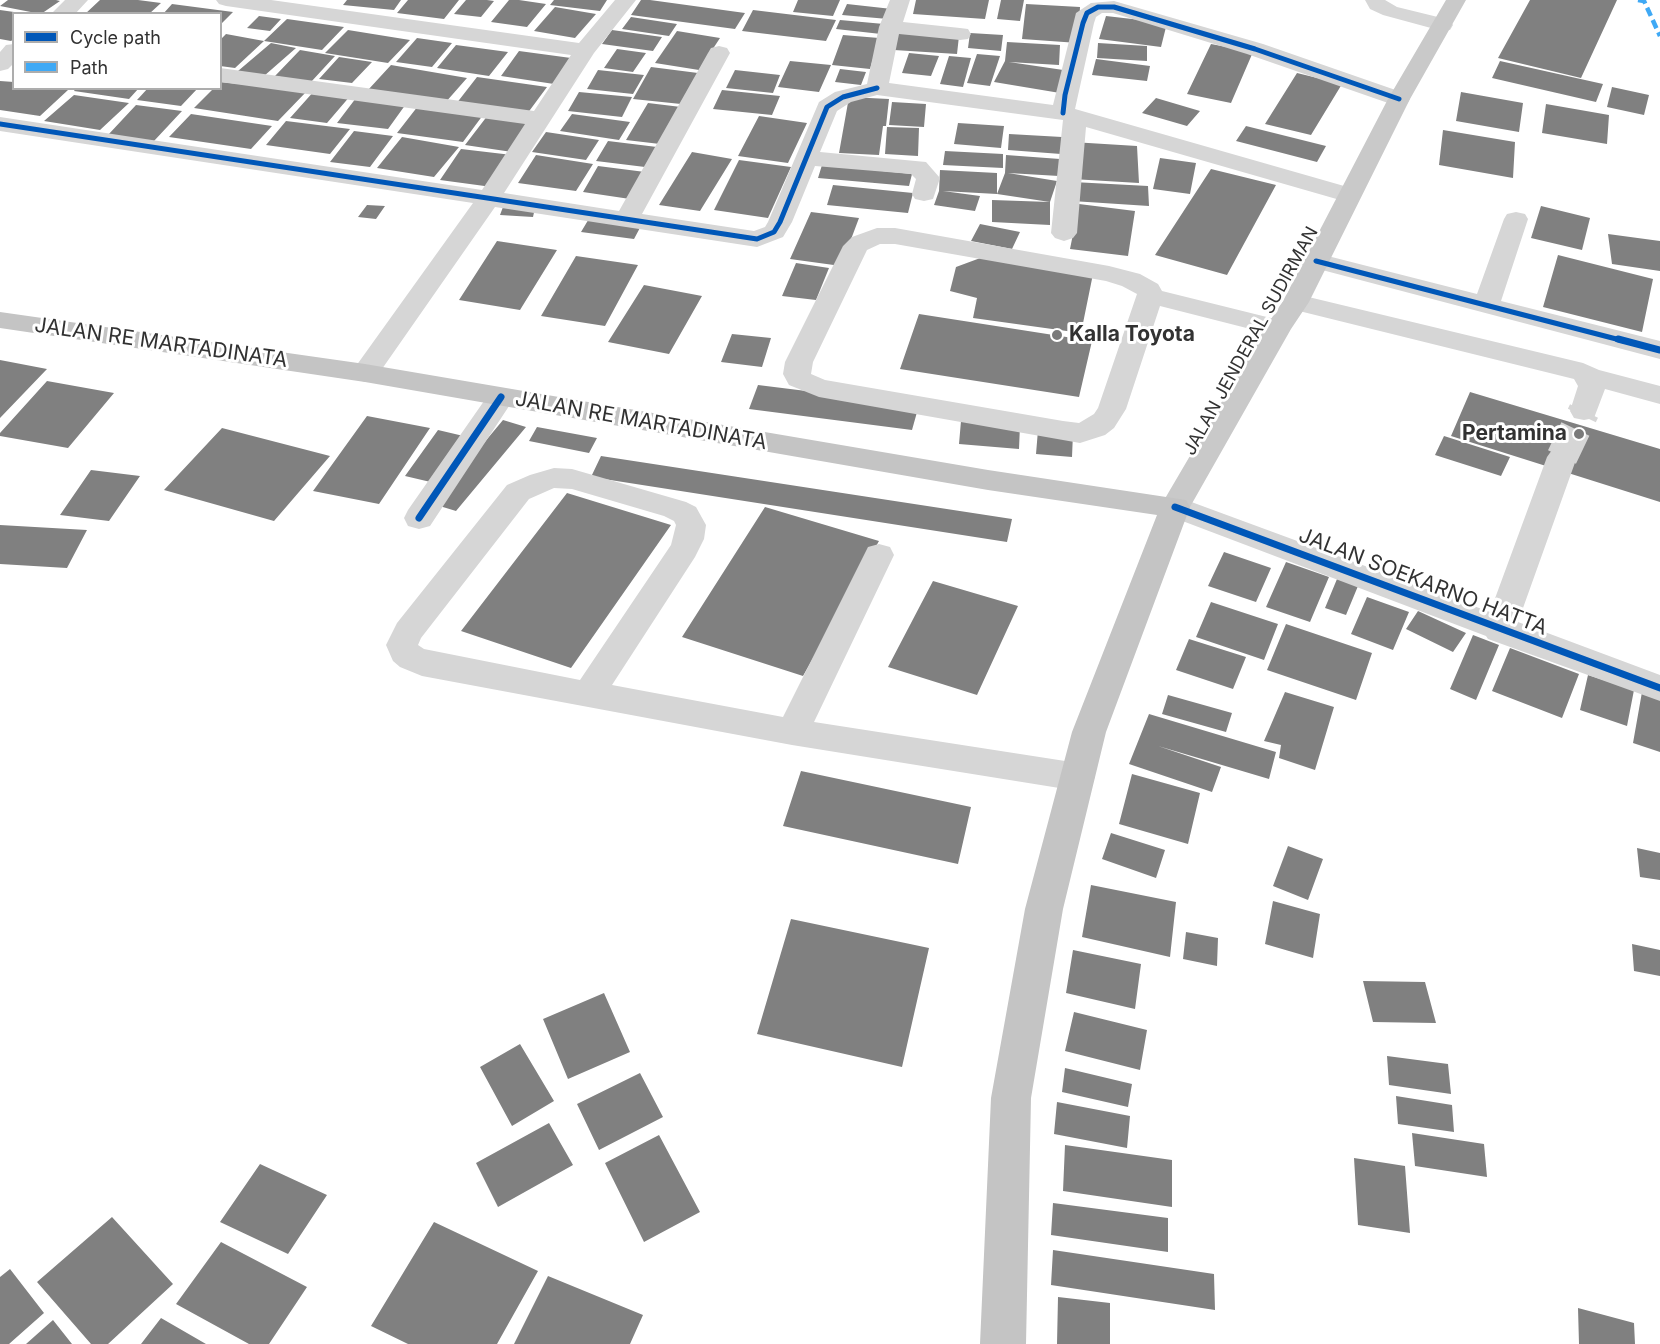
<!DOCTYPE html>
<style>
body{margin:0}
#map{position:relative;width:1660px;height:1344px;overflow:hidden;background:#fff;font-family:Inter,sans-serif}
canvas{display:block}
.legend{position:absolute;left:12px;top:12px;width:210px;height:78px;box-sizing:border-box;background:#fff;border:2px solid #adadad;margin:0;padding:8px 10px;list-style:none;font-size:18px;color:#323232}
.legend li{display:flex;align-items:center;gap:12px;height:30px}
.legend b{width:30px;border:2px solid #adadad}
</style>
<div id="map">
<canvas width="1660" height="1344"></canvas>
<ul class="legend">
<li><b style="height:8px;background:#0057b8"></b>Cycle path</li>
<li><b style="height:8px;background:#3fa9f5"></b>Path</li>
</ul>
</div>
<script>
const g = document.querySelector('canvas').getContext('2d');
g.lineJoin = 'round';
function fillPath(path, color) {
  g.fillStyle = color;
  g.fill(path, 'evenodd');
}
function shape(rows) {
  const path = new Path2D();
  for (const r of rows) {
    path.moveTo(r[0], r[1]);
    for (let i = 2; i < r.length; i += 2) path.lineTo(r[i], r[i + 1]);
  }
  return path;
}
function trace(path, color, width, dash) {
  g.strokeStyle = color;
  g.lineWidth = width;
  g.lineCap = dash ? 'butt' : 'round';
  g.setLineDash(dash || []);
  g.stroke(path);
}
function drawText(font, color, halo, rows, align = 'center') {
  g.font = font + ' Inter,sans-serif';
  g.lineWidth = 6;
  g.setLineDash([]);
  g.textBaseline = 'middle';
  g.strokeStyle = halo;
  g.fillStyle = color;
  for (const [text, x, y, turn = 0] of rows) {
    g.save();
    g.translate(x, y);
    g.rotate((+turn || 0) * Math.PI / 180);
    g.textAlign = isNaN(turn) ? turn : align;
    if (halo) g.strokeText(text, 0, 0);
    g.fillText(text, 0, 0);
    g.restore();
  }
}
const building = shape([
 [8,0,56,0,60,1,41,14,0,6],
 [100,0,138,0,161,3,149,14,85,14],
 [347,0,401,0,394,10,343,5],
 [408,0,459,0,444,19,397,13],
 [466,0,487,0,494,1,481,17,454,14],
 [509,0,519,0,546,4,527,27,491,22],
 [554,0,607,0,600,11,550,5],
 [641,0,650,0,745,13,735,29,631,15],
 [798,0,840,0,833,16,793,12],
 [916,0,989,0,985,19,913,14],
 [1001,0,1024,0,1020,21,997,19],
 [1530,0,1617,0,1581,78,1498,58],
 [172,4,233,12,220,25,220,14,163,14],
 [847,4,892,9,888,19,842,15],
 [1026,4,1080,7,1078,43,1022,39],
 [555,7,596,14,575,38,534,31],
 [0,10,14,12,14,39,11,41,0,39],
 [753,10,836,20,826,41,742,31],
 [259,16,281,19,270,31,247,28],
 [1106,16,1167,23,1161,47,1099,39],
 [631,17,677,24,669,36,622,29],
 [287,19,344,27,322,50,264,41,235,68,220,66,220,40,226,34,264,41],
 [840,20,884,24,881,34,836,29],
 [348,30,410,40,388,63,325,53],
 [612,30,662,37,653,51,602,44],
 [677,31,720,38,699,70,655,63],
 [898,32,959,36,957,54,894,50],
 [970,33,1003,35,1001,51,968,48],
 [843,35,879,38,870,69,832,65],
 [417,38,452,43,432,67,396,62],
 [1007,42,1060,45,1059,65,1009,62,1070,71,1060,93,994,82,1005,61],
 [271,43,296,48,264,76,238,71],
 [1098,43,1147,46,1147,61,1097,58],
 [1211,44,1253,52,1231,103,1187,94],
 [456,45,508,52,489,76,437,68],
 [617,49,646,53,633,72,604,68],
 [300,50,335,56,311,82,275,76],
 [519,51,571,58,554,84,501,76],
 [909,53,939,56,931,76,902,73],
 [977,54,1000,56,990,86,967,83],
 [949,56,971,58,963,87,940,84],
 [339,57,372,62,352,83,319,79],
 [1096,59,1150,66,1147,81,1092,75],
 [790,61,831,65,819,92,778,87],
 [1500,61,1603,84,1596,102,1492,78],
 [391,65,467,78,445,103,368,90],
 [651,67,698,73,681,104,633,99],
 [840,69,866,72,861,85,835,82],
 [598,70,644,75,633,94,587,89],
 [735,70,780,75,773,93,726,88],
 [1297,73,1342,84,1311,135,1265,124],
 [477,77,547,87,527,114,456,104],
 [0,81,14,82,14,88,68,90,40,116,0,110],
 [220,82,307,91,278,121,194,108,214,88,220,88],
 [1612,87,1649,95,1644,115,1607,107],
 [76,88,139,88,129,99,74,91],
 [148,88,198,88,181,106,137,100],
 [315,90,351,95,327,123,290,118],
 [722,90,780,96,772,115,713,109],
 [579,92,632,97,622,117,568,111],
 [1461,92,1523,103,1519,132,1456,121],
 [74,95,129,103,100,130,44,121],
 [849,97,889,99,886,126,883,126,879,155,839,153],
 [356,98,406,104,388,129,337,123],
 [1156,98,1200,111,1187,126,1142,113],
 [892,102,926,104,924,127,889,125],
 [648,103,681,107,660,144,626,140],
 [1546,104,1609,115,1607,144,1542,133],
 [136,105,182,111,154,141,108,135],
 [418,106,483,115,463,142,397,133],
 [191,114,272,126,251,149,169,137],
 [572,114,630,122,619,140,560,131],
 [488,115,534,122,512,152,465,145],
 [759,116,807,123,788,163,738,156],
 [286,121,350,129,330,154,266,145],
 [958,123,1004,126,1001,148,954,144],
 [1246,126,1326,146,1317,162,1236,141],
 [887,127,919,128,918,156,885,154],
 [1443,130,1515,142,1513,178,1439,165],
 [354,131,393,136,370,167,330,162],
 [546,132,599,140,586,160,532,152],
 [1009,134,1062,137,1061,154,1008,150],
 [402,137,459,147,434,177,377,168],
 [608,141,657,147,645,167,596,161],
 [1072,142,1137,146,1139,183,1072,179],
 [461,149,512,155,492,187,440,180],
 [945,151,1003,154,1003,168,943,165],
 [692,152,732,159,700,211,659,205],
 [536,155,593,164,576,191,518,183],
 [1006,155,1060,159,1059,176,1008,173,1057,181,1050,202,997,194,1005,173],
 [1160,158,1196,163,1190,194,1153,189],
 [739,160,791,167,768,218,714,210],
 [822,165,912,174,909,186,818,178],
 [598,166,645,172,630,199,583,192],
 [1211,169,1276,185,1227,275,1155,255],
 [940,170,997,173,997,194,943,191,980,196,975,211,934,205,939,191],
 [1073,182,1148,186,1149,206,1072,201],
 [833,185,913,193,908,213,827,205],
 [992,200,1050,202,1050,225,992,222],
 [1079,204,1135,211,1128,256,1070,249],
 [367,205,385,206,376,219,358,217],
 [1541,206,1590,218,1582,250,1531,238],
 [503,207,535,208,533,217,500,215],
 [811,212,859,218,841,266,790,259],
 [590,217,642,224,634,239,581,232],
 [980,224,1020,232,1012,249,971,241],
 [1608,234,1660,241,1660,271,1612,264],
 [497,241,557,250,520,310,459,300],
 [1558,255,1653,279,1642,332,1543,307],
 [576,256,638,265,605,326,541,316],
 [983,257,1093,274,1081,333,973,318,977,298,950,291,956,267],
 [796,263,829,268,816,300,782,296],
 [644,285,702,296,669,354,608,342],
 [919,314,1092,341,1079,397,900,369],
 [732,334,771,338,762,367,721,362],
 [0,360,47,369,0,418],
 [47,381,114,393,68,448,0,436,0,433],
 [758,385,919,405,912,430,749,409],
 [1470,392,1660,449,1660,502,1451,436],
 [367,416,430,428,379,504,313,491],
 [503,420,526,427,456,511,433,504],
 [961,421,1020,425,1019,449,959,444],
 [537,427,597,438,589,453,529,441],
 [222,428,330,456,274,521,164,490],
 [438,430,472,438,439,484,405,476],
 [1038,430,1073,433,1072,457,1036,454],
 [1444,436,1510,457,1501,476,1435,455],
 [601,456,1012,519,1007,542,591,477],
 [91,470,140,476,109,521,60,515],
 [567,493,671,525,571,668,461,631],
 [765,507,879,541,803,676,682,637],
 [0,525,87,530,67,568,0,564],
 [1224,552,1271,568,1256,602,1208,586],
 [1286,562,1329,577,1310,622,1266,607],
 [1337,579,1358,586,1346,615,1325,608],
 [933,581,1018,606,977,695,888,667],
 [1367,597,1409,612,1393,650,1351,634],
 [1211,602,1278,624,1264,660,1196,637],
 [1418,611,1466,633,1453,652,1406,629],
 [1286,624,1372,653,1356,700,1267,670],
 [1473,635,1499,645,1476,700,1450,689],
 [1189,639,1246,657,1233,689,1176,670],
 [1510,648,1579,674,1562,718,1492,691],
 [1588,675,1634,690,1627,726,1580,710],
 [1285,692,1334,707,1315,770,1279,758,1281,745,1264,741],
 [1642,692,1660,698,1660,752,1633,743],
 [1168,695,1232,713,1226,732,1162,714],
 [1149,714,1276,752,1269,779,1158,746,1221,767,1212,792,1129,764],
 [801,771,971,807,958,864,783,826],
 [1132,774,1200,793,1188,844,1119,824],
 [1111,833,1165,850,1156,878,1102,859],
 [1288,846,1323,859,1308,900,1273,886],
 [1637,848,1660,853,1660,880,1640,877],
 [1091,885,1176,902,1170,957,1082,937],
 [1273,901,1320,914,1313,958,1265,944],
 [791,919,929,948,902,1067,757,1034],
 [1186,932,1218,938,1217,966,1183,959],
 [1632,944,1660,950,1660,976,1634,971],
 [1073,950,1141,964,1135,1009,1066,993],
 [1363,981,1425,982,1436,1023,1373,1022],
 [604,993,630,1052,568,1079,543,1019],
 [1074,1012,1147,1030,1140,1070,1065,1051],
 [520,1044,554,1101,512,1126,480,1067],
 [1387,1056,1448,1064,1451,1094,1389,1085],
 [1065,1068,1132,1084,1128,1107,1062,1092],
 [640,1073,663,1117,599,1150,577,1104],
 [1396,1096,1452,1105,1454,1132,1398,1124],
 [1057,1102,1130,1116,1127,1148,1054,1134],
 [549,1123,573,1165,498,1207,476,1163],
 [1412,1133,1484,1144,1487,1177,1415,1166],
 [659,1135,700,1212,644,1242,605,1163],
 [1065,1145,1172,1160,1172,1207,1063,1191],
 [1354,1158,1405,1166,1410,1233,1358,1225],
 [260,1164,327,1195,288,1254,220,1222],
 [1053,1203,1168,1218,1168,1252,1051,1235],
 [112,1217,173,1284,108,1344,91,1344,37,1282],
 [434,1222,538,1271,497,1344,408,1344,371,1326],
 [221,1242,307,1287,269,1344,249,1344,176,1304],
 [1053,1250,1214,1274,1215,1310,1051,1285],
 [10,1269,44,1313,9,1344,0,1344,0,1277],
 [548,1276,643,1315,630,1344,514,1344],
 [1058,1297,1110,1303,1110,1344,1057,1344],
 [1578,1308,1634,1323,1635,1344,1579,1344],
 [161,1318,206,1344,141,1344],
 [53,1320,72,1344,26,1344]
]);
const minorTunnel = shape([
 [1562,457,1584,411]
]);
const minor = shape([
 [65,0,88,0,75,14,51,14,65,0],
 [216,0,271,0,579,43,615,0,636,0,594,53,504,193,619,211,708,53,711,48,719,46,727,48,730,53,642,214,754,231,765,227,768,222,819,102,835,92,867,84,879,27,890,0,910,0,903,22,960,28,968,29,971,34,968,39,960,40,899,34,889,83,1053,105,1076,13,1091,3,1114,1,1263,44,1407,94,1410,99,1407,104,1399,106,1391,104,1247,54,1113,13,1102,13,1096,17,1094,23,1075,109,1358,190,1361,195,1358,200,1349,202,1340,200,1086,127,1077,233,1073,238,1064,241,1055,238,1051,233,1063,120,877,95,851,102,837,111,820,152,926,162,940,178,933,199,924,201,915,199,912,194,916,179,911,174,815,166,792,222,783,237,757,247,495,207,375,379,365,382,355,379,351,373,473,203,0,131,0,117,482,190,525,124,220,82,220,68,534,111,571,55,226,6,219,4,216,0],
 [1365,0,1385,0,1397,7,1450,20,1453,25,1450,30,1442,31,1383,15,1370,9,1365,0],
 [14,44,14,63,8,69,0,71,0,52,6,45,14,44],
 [1516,212,1525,214,1528,219,1501,301,1660,341,1660,359,1307,266,1303,261,1307,256,1316,253,1477,294,1504,219,1507,214,1516,212],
 [877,228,895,228,1109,266,1140,274,1158,284,1162,291,1287,322,1291,328,1287,334,1278,336,1160,306,1126,409,1114,428,1105,435,1080,443,819,397,789,385,783,374,785,362,843,246,852,237,877,228],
 [880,244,895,244,1106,281,1122,286,1137,294,1098,408,1094,414,1079,423,1063,421,825,380,811,374,813,362,867,250,880,244],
 [1296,294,1583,363,1599,370,1660,386,1660,404,1605,389,1594,418,1584,420,1574,418,1570,411,1578,386,1574,379,1287,308,1283,302,1287,296,1296,294],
 [501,388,511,391,515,397,430,526,419,529,408,526,404,518,408,510,491,391,501,388],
 [1562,447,1572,450,1577,457,1518,622,1660,675,1660,701,1488,639,1486,636,1164,514,1160,507,1164,500,1175,497,1186,500,1490,612,1547,457,1552,450,1562,447],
 [554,468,572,469,686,502,696,507,706,525,704,539,695,557,612,685,783,717,868,547,879,544,890,547,894,555,814,722,1078,763,1090,767,1095,777,1090,787,1078,791,792,745,422,676,400,667,393,661,386,645,397,623,507,485,530,475,554,468],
 [554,488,572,489,664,516,674,521,676,525,671,545,580,680,424,649,418,645,421,638,529,499,554,488]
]);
const major = shape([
 [1446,0,1466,0,1410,99,1309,302,1291,329,1186,514,1175,517,1164,514,1160,507,1265,328,1283,301,1388,99,1446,0]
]);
const highway = shape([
 [0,312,365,364,988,470,1186,500,1190,507,1106,732,1063,909,1031,1098,1026,1344,980,1344,991,1098,1025,909,1072,732,1157,515,988,490,365,382,0,328,0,312]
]);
const quiet = shape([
 [1638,0,1644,1,1660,36]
]);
const cyclewayFar1 = shape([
 [1063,113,1065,95,1083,23,1087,13,1098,7,1114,7,1255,49,1399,99],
 [0,124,757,239,774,232,780,222,827,107,843,97,877,88],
 [1316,261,1624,341]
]);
const cycleway = shape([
 [1618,339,1660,350],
 [1175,507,1660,688],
 [419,518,501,397]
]);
const markers = [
 [1057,335,6,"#7a7a7a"],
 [1579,434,6,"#7a7a7a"]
];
const farStreetnames = [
 ["JALAN JENDERAL SUDIRMAN",1251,341,-61]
];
const poiNames = [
 ["Kalla Toyota",1069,335],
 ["Pertamina",1567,434,"right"]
];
const streetNames = [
 ["JALAN RE MARTADINATA",161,343,8],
 ["JALAN RE MARTADINATA",641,421,10],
 ["JALAN SOEKARNO HATTA",1423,582,21]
];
fillPath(building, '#808080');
trace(minorTunnel, '#d6d6d6', 31, [31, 15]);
fillPath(minor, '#d6d6d6');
fillPath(major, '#c9c9c9');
fillPath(highway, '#c4c4c4');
trace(quiet, '#3fa9f5', 4.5, [9, 4.5]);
trace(cyclewayFar1, '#0057b8', 5);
trace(cycleway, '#0057b8', 7);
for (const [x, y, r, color] of markers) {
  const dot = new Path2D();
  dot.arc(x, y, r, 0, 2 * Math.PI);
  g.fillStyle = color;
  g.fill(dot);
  trace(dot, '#fff', 2);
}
drawText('18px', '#323232', '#fff', farStreetnames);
drawText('bold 21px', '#323232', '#fff', poiNames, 'left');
drawText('21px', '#323232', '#fff', streetNames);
</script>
